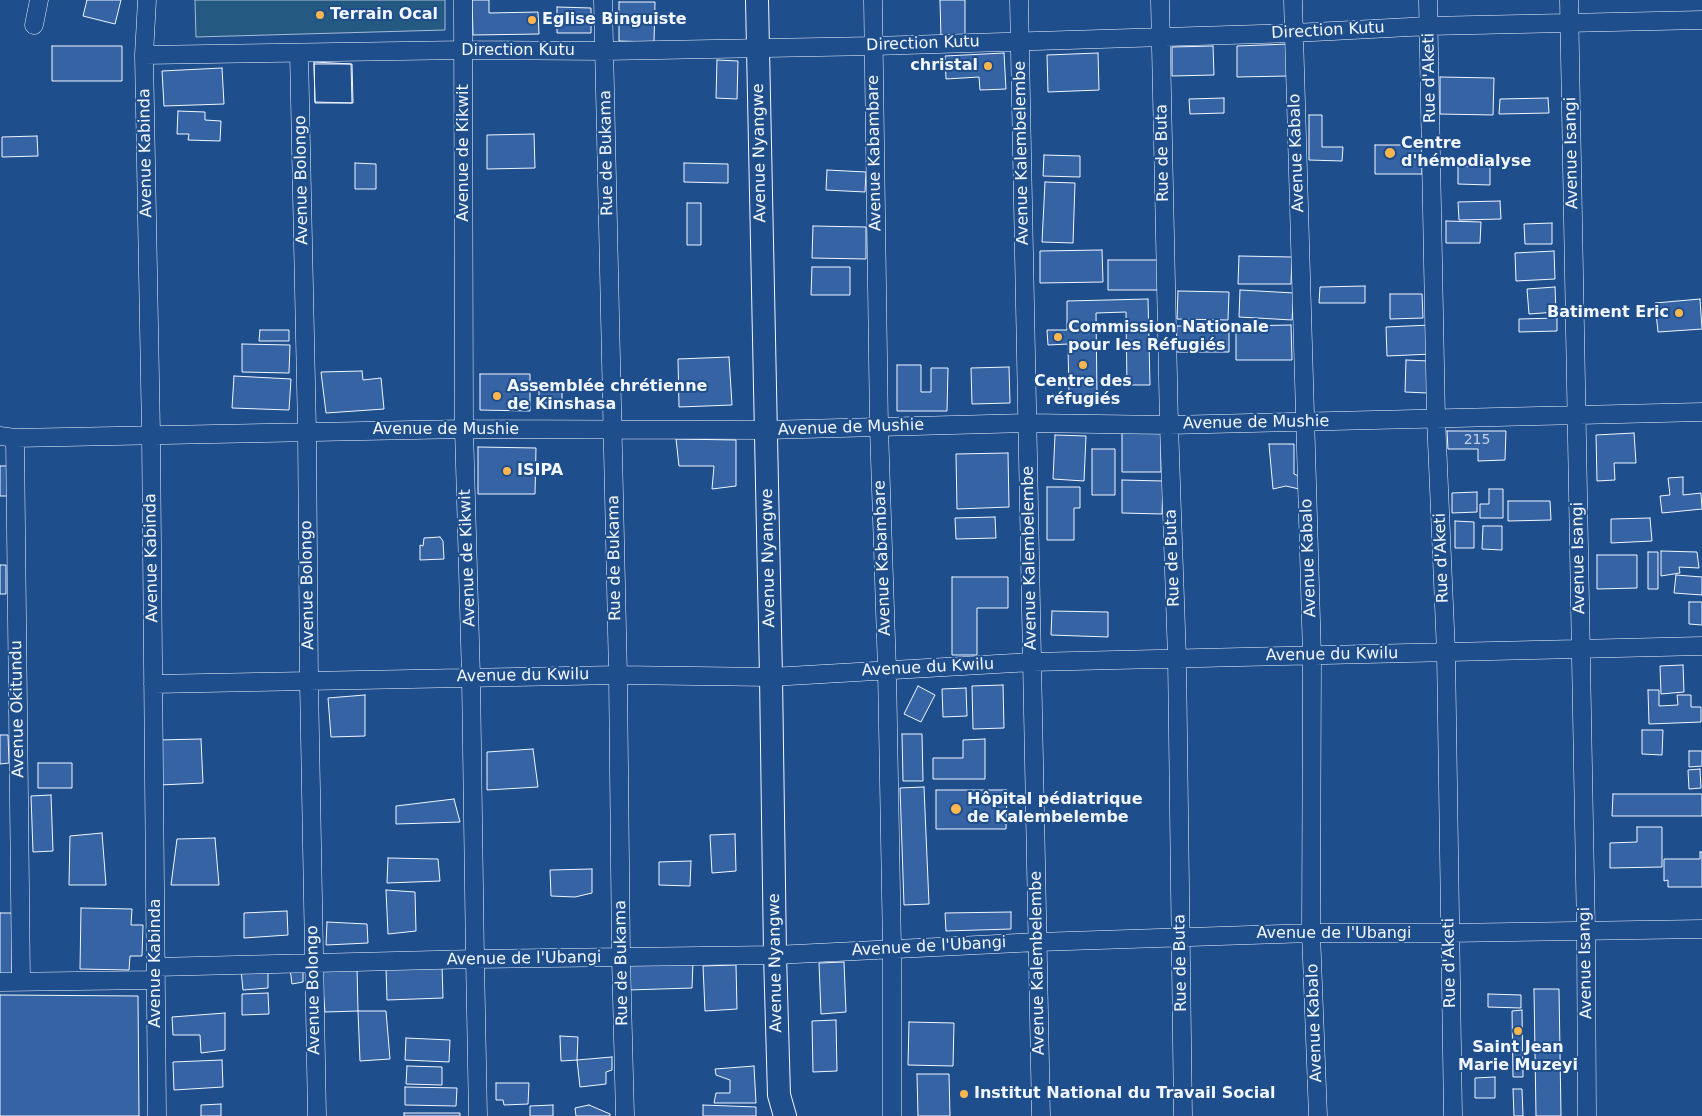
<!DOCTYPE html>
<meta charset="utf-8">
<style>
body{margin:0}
canvas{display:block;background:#1f4e8c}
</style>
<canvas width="1702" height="1116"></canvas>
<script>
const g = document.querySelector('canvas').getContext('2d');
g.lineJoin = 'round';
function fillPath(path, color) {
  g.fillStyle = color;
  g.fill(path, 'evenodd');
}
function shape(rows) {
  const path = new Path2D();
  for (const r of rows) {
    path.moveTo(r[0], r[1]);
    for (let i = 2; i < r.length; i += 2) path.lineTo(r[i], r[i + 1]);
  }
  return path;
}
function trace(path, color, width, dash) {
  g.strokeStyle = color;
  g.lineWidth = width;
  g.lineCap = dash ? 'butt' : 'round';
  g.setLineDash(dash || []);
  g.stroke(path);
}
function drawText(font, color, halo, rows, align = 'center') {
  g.font = font + ' "DejaVu Sans",sans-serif';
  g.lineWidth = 4;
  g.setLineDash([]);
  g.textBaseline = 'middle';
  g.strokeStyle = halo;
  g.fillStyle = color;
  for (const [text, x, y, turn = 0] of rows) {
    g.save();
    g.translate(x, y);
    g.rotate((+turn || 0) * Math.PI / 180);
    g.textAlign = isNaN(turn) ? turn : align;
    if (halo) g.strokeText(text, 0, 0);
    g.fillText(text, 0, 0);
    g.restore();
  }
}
const green = shape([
 [195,0,445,0,445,30,196,37,195,0]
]);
const building = shape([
 [87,0,121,0,115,24,83,16,87,0],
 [472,0,489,0,489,13,538,12,539,34,473,35,472,0],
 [940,0,965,0,965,37,941,38,940,0],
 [619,2,655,2,654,42,619,41,619,2],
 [557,7,591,8,591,33,557,33,557,7],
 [1288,44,1288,76,1237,77,1237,46,1288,44],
 [52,46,122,46,122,81,52,81,52,46],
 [1213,46,1214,75,1172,76,1172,47,1213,46],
 [1004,53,1006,89,980,90,979,77,946,79,945,56,1004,53],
 [1098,53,1099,90,1048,92,1047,55,1098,53],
 [717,60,738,61,737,99,716,98,717,60],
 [314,62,351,64,352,103,315,102,314,62],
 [314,64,352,64,353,103,315,103,314,64],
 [222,68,224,104,164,106,162,71,222,68],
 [1440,77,1494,78,1493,115,1440,114,1440,77],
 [1224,98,1224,113,1190,114,1189,99,1224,98],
 [1548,98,1549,113,1499,114,1500,99,1548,98],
 [178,111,205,112,205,120,221,121,220,141,188,140,189,134,177,134,178,111],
 [1309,115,1322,115,1322,147,1343,147,1342,161,1309,160,1309,115],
 [534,134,535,168,487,169,487,135,534,134],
 [37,136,38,156,2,157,2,137,37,136],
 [1375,145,1422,145,1422,174,1375,174,1375,145],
 [1044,155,1080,156,1080,177,1043,176,1044,155],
 [355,163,376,164,376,189,355,189,355,163],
 [684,163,728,164,728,183,684,182,684,163],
 [1458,166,1490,166,1490,185,1458,184,1458,166],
 [827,170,866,172,865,192,826,190,827,170],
 [1045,182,1075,183,1073,243,1042,242,1045,182],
 [1500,201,1501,219,1459,220,1458,202,1500,201],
 [687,203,701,203,701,245,687,245,687,203],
 [1446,221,1481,222,1480,243,1446,243,1446,221],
 [1552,223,1552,244,1525,244,1524,224,1552,223],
 [813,226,866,227,866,259,812,258,813,226],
 [1102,250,1103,282,1040,283,1040,251,1102,250],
 [1554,251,1555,279,1516,281,1515,253,1554,251],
 [1239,256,1292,257,1291,284,1238,284,1239,256],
 [1108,260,1160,260,1160,290,1108,290,1108,260],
 [812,267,850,267,850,295,811,295,812,267],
 [1365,286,1365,303,1319,303,1320,287,1365,286],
 [1555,287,1556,312,1529,314,1527,289,1555,287],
 [1240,290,1294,293,1292,320,1239,317,1240,290],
 [1178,291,1229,292,1228,320,1177,319,1178,291],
 [1390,294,1422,294,1423,318,1390,319,1390,294],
 [1148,299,1150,385,1127,385,1126,312,1096,313,1097,395,1069,395,1068,344,1048,345,1047,330,1067,330,1067,301,1148,299],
 [1700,299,1702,329,1658,332,1655,303,1700,299],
 [1557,318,1557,331,1519,332,1519,319,1557,318],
 [1291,325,1292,360,1236,360,1236,326,1291,325],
 [1431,325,1432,354,1387,356,1386,327,1431,325],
 [1177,326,1229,327,1229,352,1176,352,1177,326],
 [260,330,289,330,289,341,259,341,260,330],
 [242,344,290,345,289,373,242,372,242,344],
 [729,357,732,405,679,407,678,359,729,357],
 [1406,360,1428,361,1427,393,1405,392,1406,360],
 [897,365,921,365,921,392,931,392,931,368,948,368,947,411,897,411,897,365],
 [1009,367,1010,403,972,404,971,368,1009,367],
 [362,371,363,380,381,378,384,409,326,413,321,372,362,371],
 [480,374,530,374,530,411,480,410,480,374],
 [234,376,291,379,289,410,232,408,234,376],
 [539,382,562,383,562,403,539,403,539,382],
 [1447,431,1506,431,1505,460,1478,461,1478,449,1448,449,1447,431],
 [1122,432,1161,433,1161,472,1122,472,1122,432],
 [1634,433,1636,463,1614,463,1615,480,1597,481,1596,435,1634,433],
 [1055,435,1086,436,1084,481,1053,479,1055,435],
 [676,439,736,440,736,486,712,489,714,466,679,466,676,439],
 [1269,444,1294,444,1294,474,1303,478,1299,489,1286,486,1273,489,1269,444],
 [478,447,536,448,535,494,478,494,478,447],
 [1092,449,1115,449,1115,495,1092,495,1092,449],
 [1008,453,1009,507,957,509,956,454,1008,453],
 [0,466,9,466,9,496,0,496,0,466],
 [1683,477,1683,495,1701,493,1702,509,1662,513,1660,496,1670,495,1668,478,1683,477],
 [1122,480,1163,481,1162,514,1122,513,1122,480],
 [1047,487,1080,487,1080,508,1074,508,1074,540,1047,540,1047,487],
 [1489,489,1503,489,1503,518,1480,518,1480,504,1489,504,1489,489],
 [1477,492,1477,512,1452,513,1452,493,1477,492],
 [1508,501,1550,501,1551,520,1508,521,1508,501],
 [995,517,996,538,956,539,955,518,995,517],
 [1650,518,1652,541,1611,543,1611,519,1650,518],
 [1455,521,1474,522,1474,548,1455,548,1455,521],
 [1483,526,1502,526,1502,550,1482,549,1483,526],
 [440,537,443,541,444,559,420,560,420,545,423,546,424,538,440,537],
 [1661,551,1697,552,1699,568,1679,567,1680,573,1661,576,1661,551],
 [1648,552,1658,552,1658,589,1648,589,1648,552],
 [1597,555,1637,555,1637,588,1597,589,1597,555],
 [0,565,6,565,6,594,0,594,0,565],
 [1676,575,1702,577,1702,595,1674,593,1676,575],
 [952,577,1008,577,1008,608,977,608,977,655,952,655,952,577],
 [1689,602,1702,602,1702,625,1689,624,1689,602],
 [1052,611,1108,612,1108,637,1051,635,1052,611],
 [1683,665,1684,692,1661,694,1660,666,1683,665],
 [1003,685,1004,728,973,729,972,686,1003,685],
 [918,686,935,695,921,722,904,714,918,686],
 [966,688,967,716,943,717,942,689,966,688],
 [1648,690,1659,690,1659,706,1678,705,1677,695,1691,695,1691,707,1701,707,1701,722,1649,724,1648,690],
 [365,695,365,736,331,737,328,698,365,695],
 [1642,730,1663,730,1662,755,1642,754,1642,730],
 [902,734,922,734,923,781,903,781,902,734],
 [0,735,8,735,9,763,0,764,0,735],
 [201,739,203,783,160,785,158,740,201,739],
 [985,739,985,779,933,779,933,758,963,758,963,740,985,739],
 [533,749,538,787,487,790,487,752,533,749],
 [1689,751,1702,751,1702,766,1689,767,1689,751],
 [38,763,72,763,72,788,38,788,38,763],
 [1700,769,1701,788,1689,789,1688,770,1700,769],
 [924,787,929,904,904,905,900,788,924,787],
 [936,790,1007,790,1006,829,936,829,936,790],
 [1613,794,1702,794,1702,816,1612,816,1613,794],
 [51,795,53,851,33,852,31,796,51,795],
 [454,799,460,822,396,824,396,806,454,799],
 [1637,827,1662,827,1662,867,1610,868,1610,843,1637,842,1637,827],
 [102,833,106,885,69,885,70,836,102,833],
 [735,834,736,871,712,873,710,835,735,834],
 [215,838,219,885,171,885,177,839,215,838],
 [1700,852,1702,852,1702,887,1668,887,1668,880,1664,881,1664,859,1700,859,1700,852],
 [388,858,438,859,440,881,387,883,388,858],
 [691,861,690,886,659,885,659,862,691,861],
 [592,869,592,893,575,897,551,896,550,870,592,869],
 [386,890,415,892,416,931,388,934,386,890],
 [81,908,132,909,131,925,143,925,142,956,130,956,129,970,80,969,81,908],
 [287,911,288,935,244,938,244,913,287,911],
 [1011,912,1011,929,946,931,945,913,1011,912],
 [0,913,12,913,12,974,0,974,0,913],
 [327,922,367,924,368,943,326,945,327,922],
 [628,962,693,962,692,988,628,990,628,962],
 [844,962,846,1012,821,1014,819,963,844,962],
 [736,965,737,1009,705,1011,703,966,736,965],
 [442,966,443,998,387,1000,386,968,442,966],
 [321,967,357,967,358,1011,325,1012,321,967],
 [303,968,303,982,292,984,290,969,303,968],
 [268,969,268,988,243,990,241,970,268,969],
 [1534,989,1559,989,1561,1116,1536,1116,1534,989],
 [268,993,269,1014,242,1015,242,994,268,993],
 [1488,994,1521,995,1521,1008,1488,1007,1488,994],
 [0,995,138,996,139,1116,0,1116,0,995],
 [1522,1010,1523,1077,1513,1077,1512,1011,1522,1010],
 [358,1011,386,1011,390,1059,360,1061,358,1011],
 [225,1013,225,1050,201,1053,200,1035,173,1035,172,1017,225,1013],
 [836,1020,837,1071,813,1072,812,1021,836,1020],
 [909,1022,954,1023,953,1066,908,1065,909,1022],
 [560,1036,578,1037,577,1060,561,1061,560,1036],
 [406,1038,450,1040,449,1062,405,1060,406,1038],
 [612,1057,612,1070,606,1072,606,1084,580,1087,577,1060,612,1057],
 [222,1060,223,1087,174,1090,173,1062,222,1060],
 [407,1066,442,1067,442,1085,406,1084,407,1066],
 [754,1066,756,1103,714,1103,716,1093,730,1093,730,1080,716,1075,715,1069,754,1066],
 [917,1074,949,1074,950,1116,918,1116,917,1074],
 [1495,1077,1495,1098,1475,1098,1475,1078,1495,1077],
 [496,1083,529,1083,528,1104,504,1105,503,1100,496,1100,496,1083],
 [405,1087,457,1088,456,1106,405,1105,405,1087],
 [1513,1089,1522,1089,1523,1116,1514,1116,1513,1089],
 [221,1104,221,1116,201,1116,201,1105,221,1104],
 [553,1105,553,1116,530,1116,530,1106,553,1105],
 [589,1105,610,1114,610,1116,576,1116,575,1108,589,1105],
 [703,1105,756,1107,756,1116,703,1116,703,1105],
 [404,1113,460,1113,460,1116,404,1116,404,1113]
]);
const minor = shape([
 [147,0,144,55,151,434,157,1116],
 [463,0,464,429,471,677,475,959,478,1116],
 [603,0,618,675,621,958,625,1116],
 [873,0,879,428,887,670,892,948,892,1116],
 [1019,0,1041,1116],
 [1160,0,1169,425,1177,658,1183,1116],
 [1293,0,1312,656,1311,933,1318,1116],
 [1428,0,1436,418,1446,652,1453,1116],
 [1569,0,1586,932,1587,1116],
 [34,25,39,0],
 [299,53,307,431,309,682,317,1116],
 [144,55,464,50,605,51,874,46,1294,33,1429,26,1702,20],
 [0,436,15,438,464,429,766,430,1027,423,1169,425,1702,412],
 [15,438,21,981],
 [153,684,618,675,771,677,1032,662,1702,646],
 [156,967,475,959,775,955,1038,942,1311,933,1449,933,1702,929],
 [0,982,155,980]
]);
const major = shape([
 [757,0,771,677,775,955,779,1095,785,1116]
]);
const markers = [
 [320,15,5,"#ffb74d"],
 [532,20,5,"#ffb74d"],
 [988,66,5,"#ffb74d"],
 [1390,153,6,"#ffb74d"],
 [1679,313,5,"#ffb74d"],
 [1058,337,5,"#ffb74d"],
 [1083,365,5,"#ffb74d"],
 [497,396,5,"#ffb74d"],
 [507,471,5,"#ffb74d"],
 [956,809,6,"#ffb74d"],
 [1518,1031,5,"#ffb74d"],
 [964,1094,5,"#ffb74d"]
];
const numberNames = [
 ["215",1477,440]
];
const poiNames = [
 ["Terrain Ocal",330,15],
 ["Eglise Binguiste",542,20],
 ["christal",978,66,"right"],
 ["Centre",1401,144],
 ["d'hémodialyse",1401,162],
 ["Batiment Eric",1669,313,"right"],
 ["Commission Nationale",1068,328],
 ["pour les Réfugiés",1068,346],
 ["Centre des",1083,382,"center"],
 ["réfugiés",1083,400,"center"],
 ["Assemblée chrétienne",507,387],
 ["de Kinshasa",507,405],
 ["ISIPA",517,471],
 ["Hôpital pédiatrique",967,800],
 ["de Kalembelembe",967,818],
 ["Saint Jean",1518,1048,"center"],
 ["Marie Muzeyi",1518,1066,"center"],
 ["Institut National du Travail Social",974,1094]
];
const streetNames = [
 ["Direction Kutu",1328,31,-3],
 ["Direction Kutu",923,44,-2],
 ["Direction Kutu",518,51],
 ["Rue d'Aketi",1430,78,-91],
 ["Avenue Kabinda",146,153,-91],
 ["Avenue de Kikwit",464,153,-90],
 ["Rue de Bukama",607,153,-91],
 ["Avenue Nyangwe",760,153,-91],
 ["Avenue Kabambare",875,153,-91],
 ["Avenue Kalembelembe",1022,153,-91],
 ["Rue de Buta",1163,153,-91],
 ["Avenue Kabalo",1297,153,-92],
 ["Avenue Isangi",1572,153,-91],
 ["Avenue Bolongo",302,180,-91],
 ["Avenue de Mushie",1256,423,-1],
 ["Avenue de Mushie",851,428,-2],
 ["Avenue de Mushie",446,430],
 ["Avenue Kabinda",152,558,-91],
 ["Avenue de Kikwit",468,558,-92],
 ["Rue de Bukama",615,558,-91],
 ["Avenue Nyangwe",769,558,-91],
 ["Avenue Kabambare",883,558,-92],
 ["Avenue Kalembelembe",1030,558,-91],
 ["Rue de Buta",1173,558,-92],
 ["Avenue Kabalo",1309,558,-92],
 ["Rue d'Aketi",1442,558,-92],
 ["Avenue Isangi",1579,558,-91],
 ["Avenue Bolongo",308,585,-91],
 ["Avenue du Kwilu",1332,655,-1],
 ["Avenue du Kwilu",928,668,-3],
 ["Avenue du Kwilu",523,676,-1],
 ["Avenue Okitundu",18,709,-91],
 ["Avenue de l'Ubangi",1334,934],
 ["Avenue de l'Ubangi",929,947,-3],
 ["Avenue de l'Ubangi",524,959,-1],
 ["Avenue Kabinda",156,963,-90],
 ["Rue de Bukama",622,963,-91],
 ["Avenue Nyangwe",776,963,-91],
 ["Avenue Kalembelembe",1038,963,-91],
 ["Rue de Buta",1181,963,-91],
 ["Rue d'Aketi",1450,963,-91],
 ["Avenue Isangi",1586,963,-91],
 ["Avenue Bolongo",314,990,-91],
 ["Avenue Kabalo",1315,1023,-92]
];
fillPath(green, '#245a82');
trace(green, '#a8bbd7', 1);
fillPath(building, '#3563a3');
trace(building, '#f2f6ff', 1);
trace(minor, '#f2f6ff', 19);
trace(major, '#f2f6ff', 24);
trace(minor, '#1f4e8c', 18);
trace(major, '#1f4e8c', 22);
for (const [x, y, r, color] of markers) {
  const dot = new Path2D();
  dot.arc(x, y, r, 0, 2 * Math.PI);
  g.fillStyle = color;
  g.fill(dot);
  trace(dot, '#1f4e8c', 2);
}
drawText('14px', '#c3d1e8', null, numberNames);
drawText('bold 16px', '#f2f6ff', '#1f4e8c', poiNames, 'left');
drawText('16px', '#f2f6ff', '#1f4e8c', streetNames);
</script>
